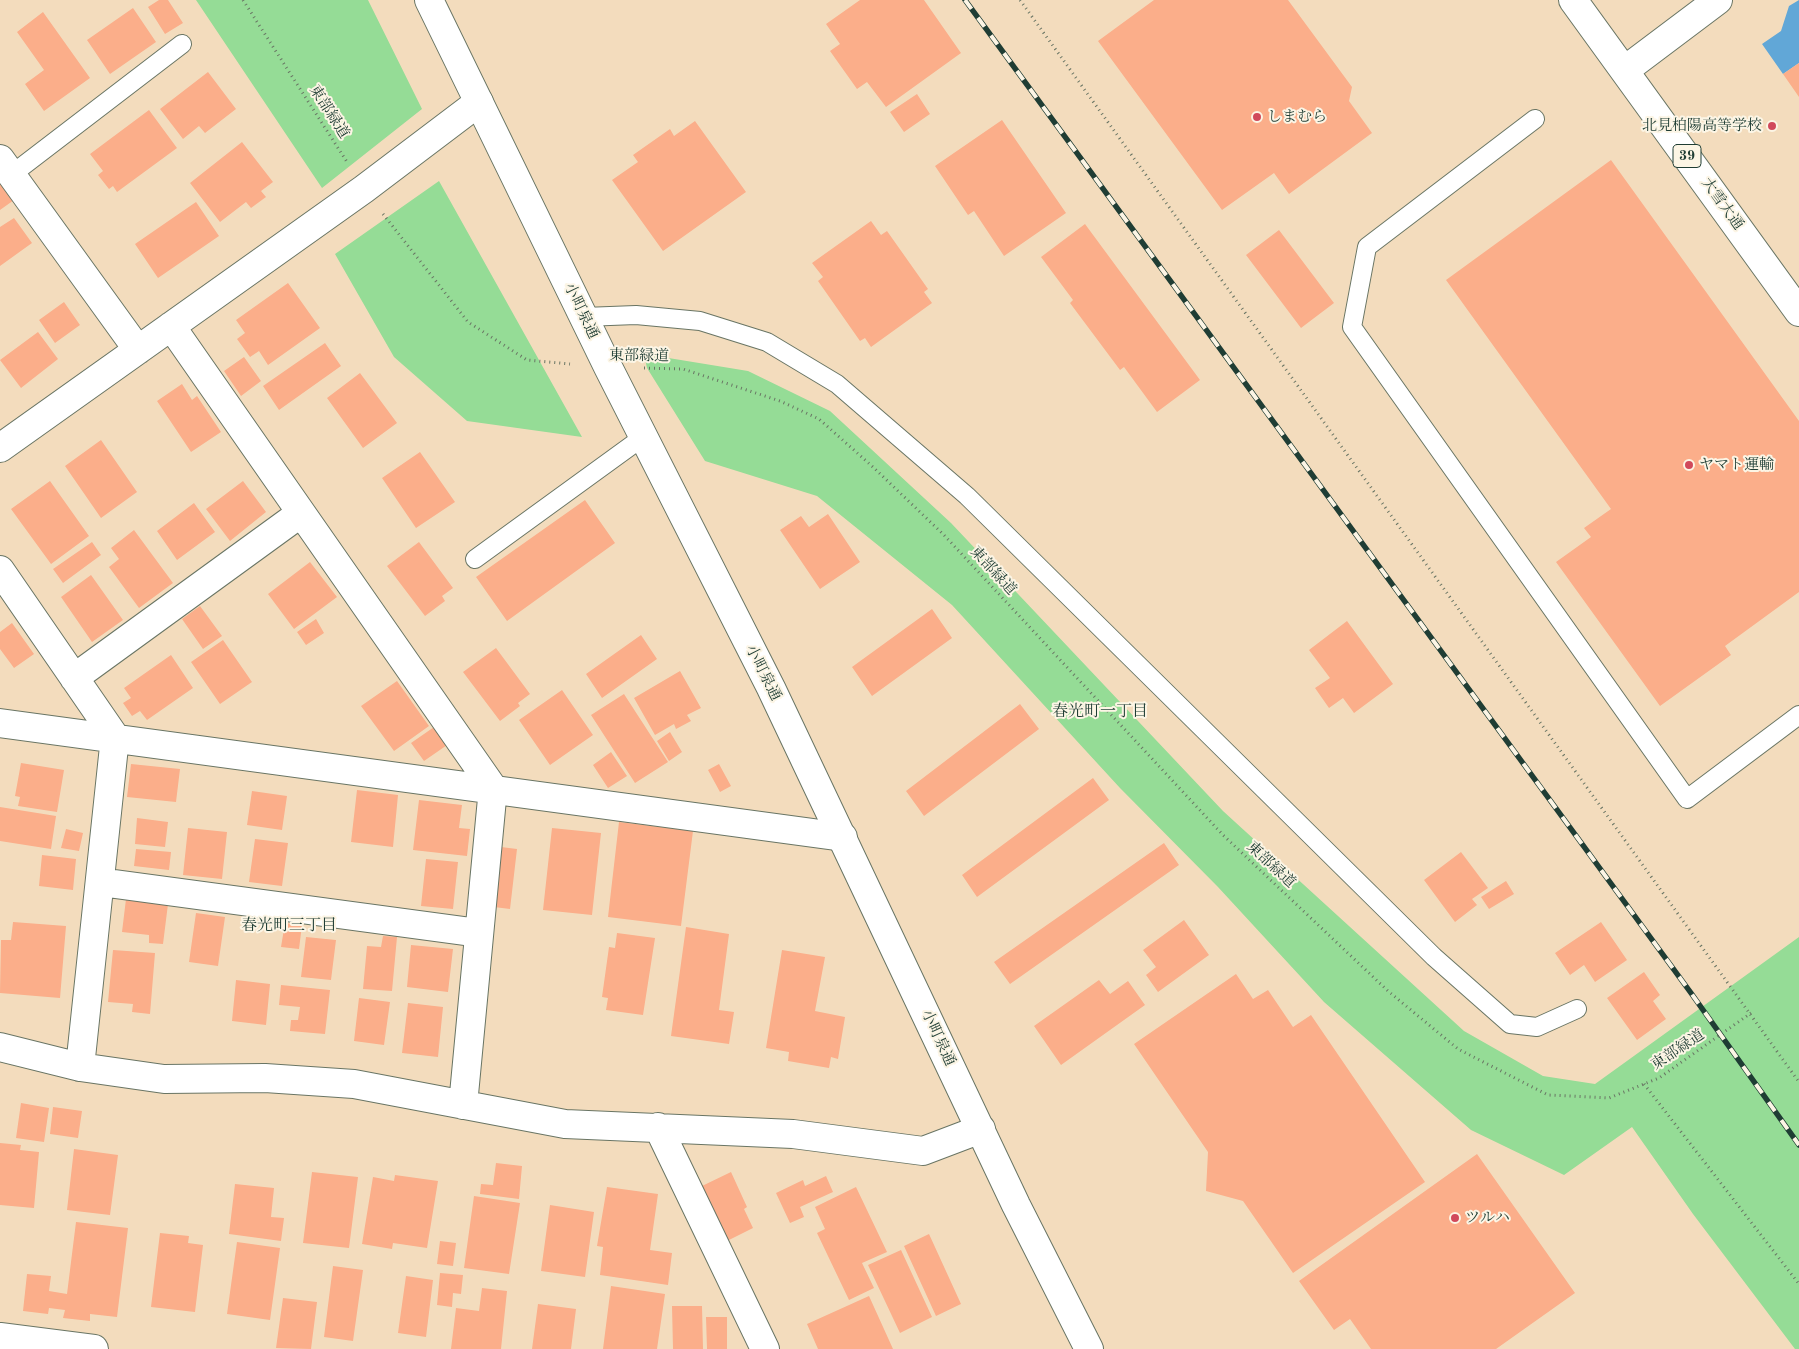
<!DOCTYPE html>
<meta charset="utf-8">
<style>
body{margin:0}
canvas{display:block;background:#f3dcbd}
</style>
<canvas width="1799" height="1349"></canvas>
<script>
const g = document.querySelector('canvas').getContext('2d');
g.lineJoin = 'round';
function fillPath(path, color) {
  g.fillStyle = color;
  g.fill(path, 'evenodd');
}
function shape(rows) {
  const path = new Path2D();
  for (const r of rows) {
    path.moveTo(r[0], r[1]);
    for (let i = 2; i < r.length; i += 2) path.lineTo(r[i], r[i + 1]);
  }
  return path;
}
function trace(path, color, width, dash) {
  g.strokeStyle = color;
  g.lineWidth = width;
  g.lineCap = dash ? 'butt' : 'round';
  g.setLineDash(dash || []);
  g.stroke(path);
}
function drawText(font, color, halo, rows, align = 'center') {
  g.font = font + ' "Old Standard TT","Noto Serif JP",serif';
  g.lineWidth = 4;
  g.setLineDash([]);
  g.textBaseline = 'middle';
  g.strokeStyle = halo;
  g.fillStyle = color;
  for (const [text, x, y, turn = 0] of rows) {
    g.save();
    g.translate(x, y);
    g.rotate((+turn || 0) * Math.PI / 180);
    g.textAlign = isNaN(turn) ? turn : align;
    if (halo) g.strokeText(text, 0, 0);
    g.fillText(text, 0, 0);
    g.restore();
  }
}
const green = shape([
 [196,0,368,0,422,109,322,188],
 [439,181,582,437,467,421,394,357,335,254],
 [644,354,748,371,830,411,951,523,1223,811,1464,1031,1543,1076,1595,1084,1799,937,1799,1349,1795,1349,1693,1214,1632,1127,1564,1175,1471,1130,1324,1002,1218,887,1120,788,952,605,817,496,705,461,647,368]
]);
const water = shape([
 [1799,0,1799,63,1783,74,1762,44,1781,31,1789,6]
]);
const building = shape([
 [159,0,168,0,183,23,165,34,148,7],
 [860,0,924,0,961,53,886,107,867,82,857,89,830,51,840,44,826,24],
 [1154,0,1288,0,1352,87,1349,101,1372,133,1289,194,1274,173,1222,210,1098,41],
 [133,8,156,42,110,74,87,40],
 [43,12,90,78,44,111,25,84,44,70,17,32],
 [1799,63,1799,97,1783,74],
 [208,72,236,109,205,133,199,126,183,139,160,109],
 [917,94,930,114,904,132,890,112],
 [149,110,177,148,117,192,113,186,109,189,98,175,103,171,90,154],
 [1002,120,1066,213,1004,256,974,211,968,215,935,166],
 [695,121,746,192,663,251,612,180,638,162,633,155,670,129,674,136],
 [242,142,273,182,261,191,266,197,251,208,246,202,220,222,190,183],
 [1611,160,1799,421,1799,592,1725,646,1731,655,1660,706,1556,562,1591,537,1584,528,1611,509,1446,280],
 [0,181,14,200,0,210],
 [196,202,219,236,158,278,135,244],
 [14,218,32,243,0,266,0,227],
 [871,221,881,235,887,231,928,289,924,292,932,303,871,347,865,338,860,341,818,281,823,277,812,263],
 [1085,224,1200,380,1157,412,1124,367,1120,370,1070,303,1073,300,1041,257],
 [1279,230,1334,303,1301,328,1246,255],
 [288,283,320,328,268,365,259,351,250,357,237,339,245,333,236,320],
 [64,302,80,325,55,343,39,320],
 [38,332,58,359,21,388,0,360],
 [325,343,341,366,279,410,263,386],
 [244,357,261,381,241,396,224,371],
 [360,373,397,423,363,448,327,398],
 [182,384,192,400,197,396,221,432,191,452,157,401],
 [101,440,137,492,101,518,65,466],
 [420,452,455,502,416,528,382,478],
 [50,481,89,536,51,564,11,509],
 [243,481,266,512,230,541,206,509],
 [585,500,615,543,507,621,476,577],
 [194,503,215,532,177,560,157,531],
 [828,514,860,562,820,589,780,530,801,516,809,527],
 [134,530,173,583,139,608,109,567,119,559,111,548],
 [92,542,101,555,63,583,53,569],
 [419,542,453,588,442,596,445,601,425,616,387,566],
 [310,562,337,597,294,629,268,594],
 [91,575,123,620,92,642,61,597],
 [200,606,222,636,203,649,182,619],
 [932,609,952,638,872,696,852,667],
 [316,619,324,633,306,645,297,632],
 [1347,621,1393,684,1354,713,1343,698,1329,708,1315,688,1330,678,1309,650],
 [12,623,34,654,14,668,0,649,0,632],
 [641,635,657,659,602,698,586,674],
 [223,640,252,682,220,704,191,662],
 [496,648,530,694,518,703,520,706,500,721,463,672],
 [171,655,193,688,147,720,140,711,132,716,123,703,131,698,124,688],
 [680,671,701,708,687,715,691,721,676,729,674,724,655,735,634,698],
 [397,681,429,726,394,751,361,706],
 [562,690,593,735,550,765,519,720],
 [624,694,668,762,635,783,591,715],
 [1020,704,1039,729,924,816,906,791],
 [437,725,450,743,424,761,411,743],
 [670,732,682,752,669,761,657,741],
 [611,752,627,776,608,788,593,765],
 [21,763,64,770,57,812,18,806,20,797,15,796],
 [131,764,180,769,176,802,127,797],
 [719,764,731,786,720,792,708,770],
 [1093,778,1109,800,977,897,962,875],
 [357,790,398,795,393,847,351,842],
 [252,791,287,796,282,830,247,825],
 [419,800,462,805,459,828,470,829,467,856,413,850],
 [0,807,56,816,51,849,0,841],
 [137,818,168,822,165,847,135,844],
 [619,822,693,831,681,926,608,917],
 [188,828,227,832,222,879,183,875],
 [552,828,601,833,592,915,543,910],
 [66,829,83,833,79,851,61,848],
 [255,839,288,843,282,886,249,882],
 [1164,843,1179,865,1010,984,994,962],
 [501,847,517,849,510,909,494,907],
 [136,849,171,852,169,870,134,866],
 [1461,852,1488,888,1472,899,1477,905,1455,922,1424,880],
 [42,855,76,859,73,890,39,886],
 [426,859,458,862,453,909,421,906],
 [1506,881,1514,894,1489,909,1481,897],
 [126,899,168,904,163,944,149,943,149,935,122,932],
 [196,913,225,917,218,966,189,962],
 [1184,920,1209,955,1158,992,1146,975,1156,967,1143,950],
 [13,922,66,926,60,998,0,993,1,940,11,940],
 [1601,922,1627,960,1595,982,1584,965,1570,975,1555,953],
 [285,923,302,925,299,949,281,947],
 [686,927,729,934,719,1010,734,1012,729,1044,671,1036],
 [617,933,655,938,643,1015,606,1010,608,998,602,997,609,947,615,948],
 [383,936,397,937,392,991,363,989,367,946,381,947],
 [306,937,336,940,331,980,301,977],
 [411,945,453,949,448,992,407,987],
 [113,950,155,953,150,1014,132,1012,133,1004,108,1002],
 [782,950,825,957,815,1011,845,1017,838,1059,831,1057,829,1068,788,1061,789,1052,766,1048],
 [1644,972,1660,995,1653,1001,1666,1019,1637,1040,1607,998],
 [1236,974,1253,999,1268,990,1293,1027,1311,1015,1425,1182,1293,1273,1243,1201,1206,1191,1208,1152,1134,1044],
 [236,980,270,984,266,1025,232,1021],
 [1099,980,1110,994,1128,981,1145,1005,1061,1065,1034,1026],
 [281,985,330,990,325,1034,290,1031,291,1020,298,1020,300,1007,279,1005],
 [359,998,390,1002,384,1045,354,1041],
 [408,1003,443,1007,438,1057,402,1053],
 [21,1103,49,1108,44,1142,16,1138],
 [53,1107,82,1111,78,1138,50,1134],
 [0,1143,21,1145,20,1150,39,1152,34,1208,0,1205],
 [74,1149,118,1155,110,1215,67,1210],
 [1477,1154,1575,1293,1496,1349,1371,1349,1350,1319,1334,1330,1299,1281],
 [496,1163,522,1166,519,1199,480,1194,481,1184,493,1185],
 [312,1172,358,1177,349,1248,303,1243],
 [731,1172,747,1207,744,1209,753,1228,727,1241,702,1186],
 [395,1175,438,1181,427,1248,393,1243,392,1249,362,1244,373,1177,394,1181],
 [826,1176,833,1192,800,1207,804,1217,790,1223,776,1193,803,1180,805,1186],
 [235,1184,274,1188,271,1217,284,1218,281,1241,229,1234],
 [607,1187,658,1194,650,1250,672,1253,668,1285,600,1275,603,1247,597,1246],
 [856,1187,887,1252,862,1263,874,1288,849,1300,817,1233,825,1229,815,1207],
 [474,1196,520,1203,509,1274,464,1268],
 [550,1205,594,1212,585,1277,541,1271],
 [76,1222,128,1228,117,1317,90,1314,90,1321,63,1318,65,1310,49,1308,48,1314,23,1311,27,1274,51,1276,49,1291,67,1294],
 [160,1233,189,1236,188,1243,203,1245,195,1312,151,1307],
 [929,1234,961,1304,936,1316,904,1246],
 [440,1241,456,1243,453,1266,437,1264],
 [237,1242,280,1248,270,1320,227,1314],
 [901,1250,932,1317,900,1333,868,1265],
 [333,1266,363,1270,353,1341,324,1337],
 [440,1273,463,1275,461,1294,453,1293,452,1307,437,1305],
 [406,1276,433,1280,426,1337,398,1333],
 [611,1286,665,1294,657,1349,603,1349],
 [482,1288,507,1291,501,1349,451,1349,456,1308,479,1311],
 [869,1296,893,1349,818,1349,807,1324],
 [283,1298,317,1302,311,1349,276,1348],
 [538,1304,576,1309,571,1349,532,1349],
 [672,1306,702,1306,703,1349,673,1349],
 [706,1317,727,1317,727,1349,707,1349]
]);
const path = shape([
 [243,0,347,162],
 [1020,0,1799,1082],
 [383,214,468,322,527,360,570,364],
 [644,368,683,369,780,401,819,419,873,467,944,535,1223,835,1388,991,1458,1049,1548,1095,1609,1098,1659,1078,1751,1013],
 [1644,1084,1799,1284]
]);
const service = shape([
 [1535,119,1367,247,1352,327,1687,799,1799,715],
 [11,175,182,44],
 [584,317,636,315,700,321,767,342,837,384,967,496,1434,957,1510,1024,1537,1027,1577,1009],
 [475,559,643,437]
]);
const minor = shape([
 [1625,70,1718,0],
 [0,159,138,350],
 [171,326,493,788,463,1105],
 [0,448,364,189,479,102],
 [0,570,115,737,80,1067],
 [74,678,301,513],
 [0,723,843,837],
 [100,882,479,933],
 [0,1047,80,1067,164,1079,265,1078,354,1084,565,1124,793,1134,923,1151,981,1129],
 [658,1127,765,1349],
 [0,1337,94,1349]
]);
const tertiary = shape([
 [429,0,608,367,771,688,1016,1205,1089,1349]
]);
const trunk = shape([
 [1573,0,1799,312]
]);
const rail = shape([
 [965,0,1691,993,1799,1145]
]);
const markers = [
 [1257,117,5,"#d1495b"],
 [1772,126,5,"#d1495b"],
 [1689,465,5,"#d1495b"],
 [1455,1218,5,"#d1495b"]
];
const shields = [
 [1687,156,28]
];
const shieldNames = [
 ["39",1687,156]
];
const streetNames = [
 ["東部緑道",329,112,57],
 ["大雪大通",1722,204,54],
 ["小町泉通",581,311,64],
 ["東部緑道",639,356,1],
 ["東部緑道",993,571,47],
 ["小町泉通",763,673,63],
 ["東部緑道",1271,865,43],
 ["小町泉通",938,1038,65],
 ["東部緑道",1678,1050,-34]
];
const poiNames = [
 ["しまむら",1267,117],
 ["北見柏陽高等学校",1762,126,"right"],
 ["ヤマト運輸",1699,465],
 ["ツルハ",1465,1218]
];
const neighbourhoodNames = [
 ["春光町一丁目",1100,712],
 ["春光町三丁目",289,926]
];
fillPath(green, '#95dc96');
fillPath(water, '#61a7d7');
fillPath(building, '#fbae8a');
trace(service, '#697564', 20);
trace(minor, '#697564', 30);
trace(tertiary, '#697564', 30);
trace(trunk, '#697564', 30);
trace(path, '#697564', 3, [1, 4]);
trace(service, '#fff', 18);
trace(minor, '#fff', 28);
trace(tertiary, '#fff', 28);
trace(trunk, '#fff', 28);
trace(rail, '#1f3d34', 5.5);
trace(rail, '#fcf5e5', 4, [11]);
for (const [x, y, r, color] of markers) {
  const dot = new Path2D();
  dot.arc(x, y, r, 0, 2 * Math.PI);
  g.fillStyle = color;
  g.fill(dot);
  trace(dot, '#fcf5e5', 2);
}
for (const [x, y, w] of shields) {
  const box = new Path2D();
  box.roundRect(x - w / 2, y - 11.5, w, 23, 4);
  g.fillStyle = '#fcf5e5';
  g.fill(box);
  trace(box, '#1f3d34', 1);
}
drawText('bold 14px', '#1f3d34', null, shieldNames);
drawText('15px', '#1f3d34', '#fcf5e5', streetNames);
drawText('15px', '#1f3d34', '#fcf5e5', poiNames, 'left');
drawText('16px', '#1f3d34', '#fcf5e5', neighbourhoodNames);
</script>
